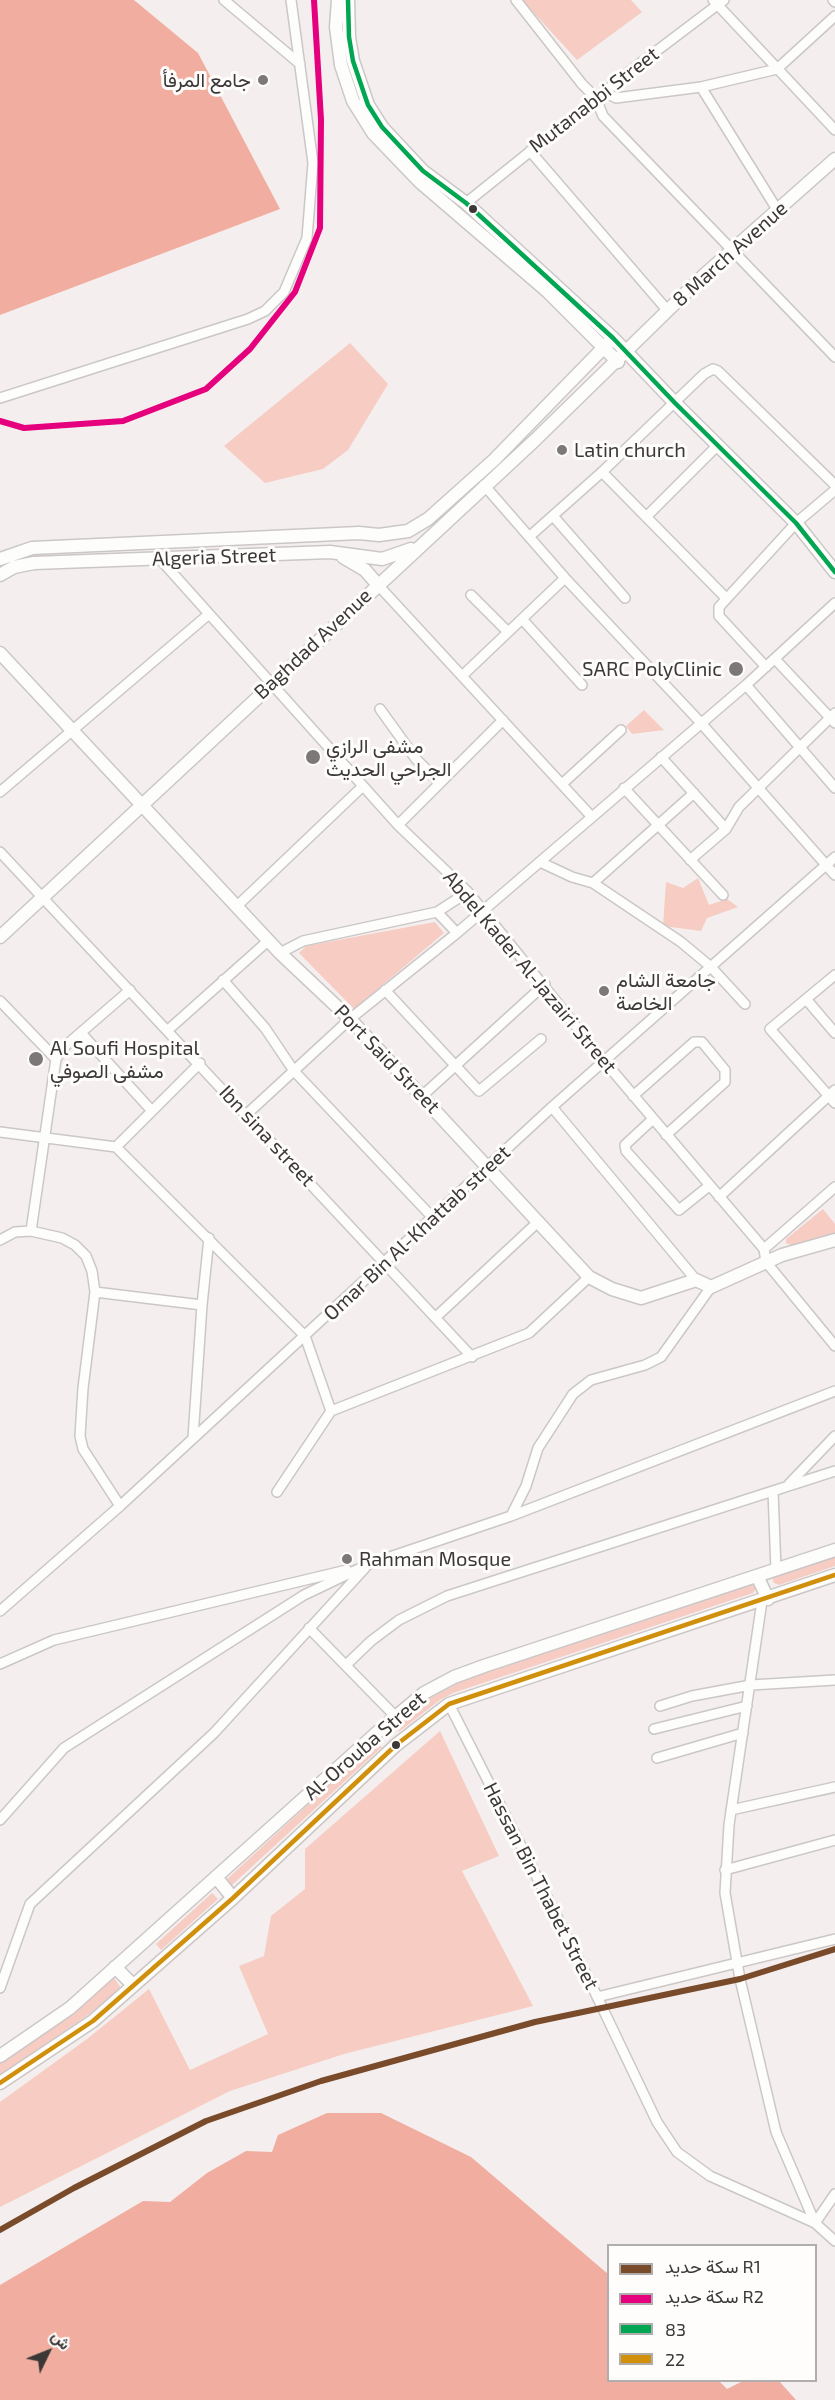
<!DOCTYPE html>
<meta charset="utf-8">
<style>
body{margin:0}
#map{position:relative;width:835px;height:2400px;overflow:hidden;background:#f4efee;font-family:"Exo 2",Vazirmatn,sans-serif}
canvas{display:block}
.legend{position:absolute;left:607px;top:2244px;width:210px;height:138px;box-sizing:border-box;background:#fefdfc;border:2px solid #b0aead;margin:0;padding:8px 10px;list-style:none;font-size:18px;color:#3b3837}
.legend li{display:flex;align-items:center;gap:12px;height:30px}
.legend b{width:30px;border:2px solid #b0aead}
.north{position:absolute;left:18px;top:2322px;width:60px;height:60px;-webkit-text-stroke:4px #fefdfc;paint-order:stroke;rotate:47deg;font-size:16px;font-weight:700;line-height:24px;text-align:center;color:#3b3837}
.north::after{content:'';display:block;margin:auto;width:21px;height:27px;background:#3b3837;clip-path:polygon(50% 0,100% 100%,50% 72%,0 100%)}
</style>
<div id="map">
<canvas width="835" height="2400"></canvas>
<ul class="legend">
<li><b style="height:8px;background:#7a4b2a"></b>سكة حديد R1</li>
<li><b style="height:8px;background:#e5007d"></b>سكة حديد R2</li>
<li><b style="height:8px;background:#00a651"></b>83</li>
<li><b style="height:8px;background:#d1900b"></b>22</li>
</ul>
<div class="north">ش</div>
</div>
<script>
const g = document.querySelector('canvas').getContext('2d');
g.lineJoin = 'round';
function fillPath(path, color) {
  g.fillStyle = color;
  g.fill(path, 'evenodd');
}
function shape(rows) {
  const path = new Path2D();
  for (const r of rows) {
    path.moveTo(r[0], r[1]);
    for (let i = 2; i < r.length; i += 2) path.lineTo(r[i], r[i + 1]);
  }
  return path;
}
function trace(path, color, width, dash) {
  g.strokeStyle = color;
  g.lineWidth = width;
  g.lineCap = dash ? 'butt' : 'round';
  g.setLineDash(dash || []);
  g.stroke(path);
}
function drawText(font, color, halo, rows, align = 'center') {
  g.font = font + ' "Exo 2",Vazirmatn,sans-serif';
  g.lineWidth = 6;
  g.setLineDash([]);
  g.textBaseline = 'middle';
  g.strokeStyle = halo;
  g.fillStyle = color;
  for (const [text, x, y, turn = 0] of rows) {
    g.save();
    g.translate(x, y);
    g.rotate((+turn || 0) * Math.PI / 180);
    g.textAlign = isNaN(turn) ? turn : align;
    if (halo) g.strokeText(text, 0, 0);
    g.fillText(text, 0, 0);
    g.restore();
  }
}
const green = shape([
 [522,0,631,0,642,12,577,60],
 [350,343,388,384,348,450,323,469,265,483,224,446],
 [644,710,664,730,632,734,626,726],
 [698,878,709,905,727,899,738,907,707,918,701,931,663,926,666,882,683,888],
 [435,922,444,933,354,1009,299,953,306,946],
 [823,1209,835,1224,835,1235,793,1246,786,1243,786,1239],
 [835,1555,835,1566,779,1585,774,1583,772,1578,776,1575],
 [752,1585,756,1588,753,1593,453,1693,440,1700,400,1731,393,1731,393,1726,421,1703,464,1680],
 [440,1731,499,1856,462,1871,533,2006,344,2054,230,2091,0,2207,0,2102,87,2039,149,1989,190,2070,268,2034,239,1966,264,1956,271,1916,305,1889,305,1849],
 [376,1742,382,1747,231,1886,226,1880],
 [212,1893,218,1899,161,1950,156,1944],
 [114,1978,121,1988,88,2015,0,2075,0,2063,78,2010]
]);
const water = shape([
 [0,0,134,0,198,53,280,209,0,315],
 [327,2113,381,2113,471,2157,608,2274,608,2380,719,2381,727,2389,743,2381,779,2381,796,2400,0,2400,0,2285,143,2201,170,2202,207,2173,246,2151,272,2152,278,2135]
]);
const minor = shape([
 [224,0,300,64],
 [516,0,582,84,592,94,600,96,599,106,603,116,835,357],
 [713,0,835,130],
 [833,0,835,2],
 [701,87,778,211],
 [608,89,610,95,616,98,701,87,777,69,835,16],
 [530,151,668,311],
 [466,203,634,68,724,0],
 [0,398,248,319,265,311,284,292,307,238,313,163,291,0],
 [602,472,726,598],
 [484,485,565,578,701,723,835,875],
 [553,516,625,598],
 [646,517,718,445],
 [530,536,602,472,704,374,713,369,718,371,835,485],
 [160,559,398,825,468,892,605,1062,764,1249,766,1262,835,1346],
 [378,585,591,816],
 [471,595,508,632],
 [522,619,582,685],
 [775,659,835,723],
 [766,667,719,616,719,607,796,523,835,490],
 [462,676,565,578],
 [746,685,835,788],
 [380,709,416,759,440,783],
 [661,757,726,829,739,807,835,713],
 [562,784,621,730],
 [624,788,723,895],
 [0,792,209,614],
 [398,825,503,720],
 [0,852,472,1357],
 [690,860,726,829],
 [540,862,572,877,593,883,681,942,711,967,745,1004],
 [593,883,694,793],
 [237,906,363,786],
 [437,912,457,933],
 [280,953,303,941,437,912,468,892],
 [835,975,770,1029,835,1103],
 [223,980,265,1028,294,1071,434,1219],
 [385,990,479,1091,541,1039],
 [806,999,835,1033],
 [0,1001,56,1059],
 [168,1030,269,940],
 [82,1034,152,1111],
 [422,1096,545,984],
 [633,1096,694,1042,702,1042,725,1070,725,1082,666,1135],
 [552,1107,696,1280],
 [247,1114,350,1019,457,933,746,685,835,603],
 [653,1119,625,1145,626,1151,679,1210,709,1186],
 [0,1132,116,1147,305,1336,331,1411,529,1333,589,1277],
 [116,1147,200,1063],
 [719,1197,835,1090],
 [31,1231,56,1059,63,1048,130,990],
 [0,1240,15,1232,31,1231,62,1238,75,1245,86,1256,92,1271,95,1292,83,1388,80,1436,83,1449,120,1506],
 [764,1249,835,1187],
 [95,1292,202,1305],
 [436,1317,539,1221],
 [193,1438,202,1305,209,1238],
 [789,1484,835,1436],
 [773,1491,776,1570],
 [277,1492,331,1411],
 [511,1516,526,1486,538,1448,573,1394,591,1380,645,1365,661,1357,711,1287],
 [762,1601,729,1825,725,1893,740,1979,776,2132,815,2223,835,2241],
 [0,1611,120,1506,552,1107,835,857],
 [309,1628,396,1717],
 [0,1664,54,1640,347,1570],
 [346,1665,371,1641,399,1620,447,1596,835,1471],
 [449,1704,591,1984,657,2122,677,2152,710,2176,815,2223],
 [660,1706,692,1696,751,1685,835,1680],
 [654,1729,747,1706],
 [657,1758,743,1733],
 [731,1810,835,1787],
 [0,1820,64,1748,304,1595,369,1564,511,1516,835,1391],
 [725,1870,835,1840],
 [0,1988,30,1904,214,1733,365,1568],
 [597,1997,835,1939],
 [815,2223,835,2194]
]);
const major = shape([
 [338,0,336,27,341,65,353,101,373,133,420,182,547,291,618,362],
 [348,0,349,37,353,61,368,105,382,127,423,171,466,203,613,338,675,403,796,523,835,572],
 [343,557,365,570,378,585],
 [0,559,32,548,359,533,379,535,408,531,428,519,494,460,613,338],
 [0,575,14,567,34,563,330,552,382,559,411,549],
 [0,653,280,953,350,1019,589,1277,612,1289,641,1298,696,1280,711,1287,782,1255,835,1240],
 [0,937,535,440,704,275,835,159],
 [757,1576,768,1599],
 [216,1877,233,1898],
 [115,1967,133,1985],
 [0,2056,70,2008,381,1729,424,1693,454,1677,484,1666,835,1550],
 [0,2083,93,2021,233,1898,396,1745,449,1704,835,1575]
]);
const bus1 = shape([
 [348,0,349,37,353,61,368,105,382,127,423,171,466,203,613,338,675,403,796,523,835,572]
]);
const bus2 = shape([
 [0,2083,93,2021,233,1898,396,1745,449,1704,835,1575]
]);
const rail1 = shape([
 [0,2230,74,2188,206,2121,321,2081,535,2022,740,1979,835,1949]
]);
const rail2 = shape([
 [0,421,24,428,123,421,206,389,250,349,295,292,320,228,321,120,314,0]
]);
const markers = [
 [263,80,6,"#7c7877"],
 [473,209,5,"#3b3837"],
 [562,450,6,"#7c7877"],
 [736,669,8,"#7c7877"],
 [313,757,8,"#7c7877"],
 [604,991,6,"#7c7877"],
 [36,1059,8,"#7c7877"],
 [347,1559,6,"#7c7877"],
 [396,1745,5,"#3b3837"]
];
const poiNames = [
 ["جامع المرفأ",251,80,"right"],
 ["Latin church",574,450],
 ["SARC PolyClinic",722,669,"right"],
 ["مشفى الرازي",326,746],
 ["الجراحي الحديث",326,769],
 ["جامعة الشام",616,980],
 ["الخاصة",616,1003],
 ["Al Soufi Hospital",50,1048],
 ["مشفى الصوفي",50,1071],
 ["Rahman Mosque",359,1559]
];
const streetNames = [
 ["Mutanabbi Street",594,100,-38],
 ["8 March Avenue",730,254,-42],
 ["Algeria Street",214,557,-2],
 ["Baghdad Avenue",313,644,-43],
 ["Abdel Kader Al-Jazairi Street",530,972,50],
 ["Port Said Street",387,1059,46],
 ["Ibn sina street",267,1136,47],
 ["Omar Bin Al-Khattab street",417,1233,-43],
 ["Al-Orouba Street",365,1746,-41],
 ["Hassan Bin Thabet Street",541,1886,63]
];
fillPath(green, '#f6ccc3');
fillPath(water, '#f1ad9f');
trace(minor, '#cbc7c6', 12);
trace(major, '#cbc7c6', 15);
trace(minor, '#fdfdfc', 9);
trace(major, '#fdfdfc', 12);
trace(bus1, '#00a651', 4.5);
trace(bus2, '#d1900b', 4.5);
trace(rail1, '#7a4b2a', 6);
trace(rail2, '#e5007d', 6);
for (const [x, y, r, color] of markers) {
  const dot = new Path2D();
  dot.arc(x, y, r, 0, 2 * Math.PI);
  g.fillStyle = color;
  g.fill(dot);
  trace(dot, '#fefdfc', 2);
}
drawText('20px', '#3b3837', '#fefdfc', poiNames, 'left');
drawText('20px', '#3b3837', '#fefdfc', streetNames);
</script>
